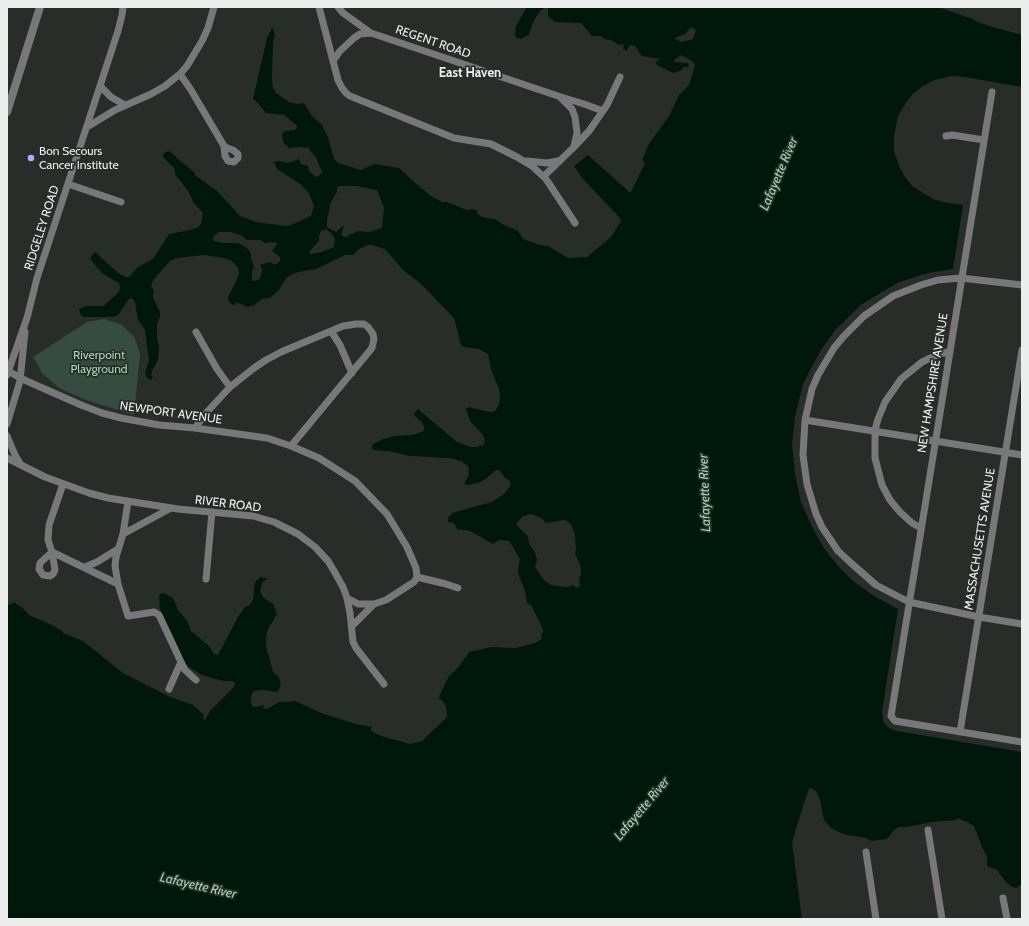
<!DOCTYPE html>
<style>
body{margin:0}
#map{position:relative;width:1029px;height:926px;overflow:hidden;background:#282d2a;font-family:Cabin,sans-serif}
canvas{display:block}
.frame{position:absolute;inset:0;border:8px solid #ebeeec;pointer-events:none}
</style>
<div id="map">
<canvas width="1029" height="926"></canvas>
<div class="frame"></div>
</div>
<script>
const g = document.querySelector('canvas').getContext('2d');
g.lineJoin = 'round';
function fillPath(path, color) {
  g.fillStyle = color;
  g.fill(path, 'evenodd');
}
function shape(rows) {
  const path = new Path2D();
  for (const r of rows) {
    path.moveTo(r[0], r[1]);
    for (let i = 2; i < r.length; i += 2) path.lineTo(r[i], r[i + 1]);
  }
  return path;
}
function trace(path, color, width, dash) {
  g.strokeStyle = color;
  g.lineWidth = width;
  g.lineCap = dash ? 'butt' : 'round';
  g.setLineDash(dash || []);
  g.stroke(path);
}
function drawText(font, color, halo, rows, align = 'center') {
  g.font = font + ' Cabin,sans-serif';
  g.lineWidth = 3.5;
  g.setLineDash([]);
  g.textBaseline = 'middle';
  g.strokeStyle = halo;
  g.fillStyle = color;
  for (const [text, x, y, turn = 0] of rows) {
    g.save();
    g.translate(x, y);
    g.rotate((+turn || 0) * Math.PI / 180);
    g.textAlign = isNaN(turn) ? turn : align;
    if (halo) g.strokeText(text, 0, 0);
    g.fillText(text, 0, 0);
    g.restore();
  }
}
const green = shape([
 [104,319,122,325,135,338,140,354,134,415,86,400,59,388,43,374,33,357,87,322]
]);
const water = shape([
 [527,7,938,7,973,19,977,22,996,28,1022,35,1022,87,965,77,952,76,935,80,923,86,913,94,907,101,898,116,894,136,894,151,900,168,905,177,912,186,933,199,943,202,963,205,953,269,928,273,899,282,862,304,836,329,819,353,803,384,795,417,792,444,795,474,801,502,813,529,824,548,838,566,853,581,874,596,898,609,882,712,884,723,889,728,897,731,1022,752,1022,884,1016,888,1012,887,1005,881,997,870,987,866,987,857,982,847,974,826,967,822,957,818,957,820,932,822,907,827,899,827,894,830,887,839,871,841,866,838,843,834,831,828,824,820,820,800,816,791,811,788,809,789,803,806,792,842,802,919,7,919,7,604,9,605,15,602,16,604,23,608,29,615,52,625,62,631,63,633,83,641,123,673,168,696,193,705,204,715,203,719,205,720,210,711,234,687,235,683,232,681,224,681,215,679,202,675,186,665,181,658,160,609,159,597,160,594,164,593,173,598,178,610,188,622,191,631,209,646,214,654,218,655,238,617,245,607,250,605,253,599,255,582,260,577,266,578,267,579,262,583,260,592,264,598,273,604,277,614,267,631,266,641,267,652,268,653,273,672,279,677,281,686,277,692,264,690,254,691,252,693,251,703,252,706,255,707,263,705,264,706,263,708,267,709,279,702,295,701,324,714,356,724,372,727,371,731,381,736,410,744,422,741,447,717,446,707,442,700,439,699,440,694,449,676,458,668,469,652,491,647,515,648,535,643,542,639,541,635,543,632,543,629,531,605,528,604,527,602,525,591,519,576,518,570,520,559,511,544,509,541,499,540,493,544,470,531,457,529,454,523,448,522,448,518,452,513,492,502,504,494,511,485,509,480,505,478,499,470,496,470,484,480,478,483,468,485,465,484,465,482,469,474,468,466,461,461,449,458,410,456,389,451,373,450,372,447,373,444,383,439,395,436,413,435,424,431,424,427,421,421,415,416,414,414,418,409,457,442,470,447,478,447,480,445,483,446,485,440,483,435,470,421,466,409,468,407,490,412,495,411,499,405,500,395,499,389,491,369,488,354,479,349,464,347,461,345,454,318,420,283,403,270,385,249,372,245,368,245,359,249,353,255,345,255,316,269,298,272,287,277,279,290,270,298,262,299,254,305,248,307,236,302,235,305,232,305,228,300,228,297,236,282,239,273,238,268,232,261,224,258,204,255,177,258,170,261,154,279,151,286,154,291,153,297,160,312,160,317,157,324,157,338,159,346,158,360,153,369,151,375,153,377,151,380,147,378,145,373,149,360,145,330,138,320,135,302,133,299,131,298,128,300,119,314,114,317,83,317,81,315,79,309,81,308,88,306,103,306,119,292,120,287,119,283,103,274,91,260,90,258,95,252,118,273,126,277,129,277,138,267,153,259,169,234,190,230,197,228,201,224,203,213,194,203,188,191,175,174,175,169,163,157,164,153,169,151,172,153,179,160,194,172,195,175,217,191,240,216,256,222,286,226,291,225,311,216,314,206,309,194,302,185,277,169,274,162,279,161,288,163,299,159,301,164,308,166,309,171,316,177,319,176,322,172,316,157,311,152,308,147,306,148,299,147,289,148,283,142,282,134,285,131,295,130,297,127,296,125,284,115,266,113,256,101,253,99,267,38,272,28,273,29,275,35,273,43,272,79,273,88,276,93,289,102,297,104,304,103,312,116,322,125,328,137,334,159,338,163,361,170,374,164,399,168,412,180,415,183,431,196,442,202,447,202,467,210,473,209,477,210,477,213,482,217,495,219,502,224,518,231,523,239,540,245,548,246,568,258,587,257,611,237,621,221,620,218,583,179,574,166,588,155,627,190,629,192,631,192,645,163,642,160,649,144,669,116,679,95,689,85,695,65,692,61,681,55,674,60,675,62,688,63,689,67,684,67,680,71,673,73,657,65,656,63,657,61,661,59,642,56,635,46,629,45,627,51,623,49,624,45,623,44,619,45,611,40,604,39,601,36,592,36,581,23,555,22,548,16,548,8,545,8,540,11,533,22,529,35,526,36,521,39,517,38,515,36,516,26],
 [692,27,696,30,693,39,681,42,674,38,685,34,690,28],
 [341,186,356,186,377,190,384,208,382,228,369,232,359,231,349,235,346,238,341,235,344,225,336,232,327,227,327,220,331,202,337,192,337,187],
 [326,229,332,234,335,239,334,247,322,252,310,254,309,252,319,241,319,236,321,231],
 [219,232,231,232,240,235,247,240,260,240,266,243,272,242,278,243,272,251,280,257,280,261,275,265,270,262,260,265,262,270,260,279,255,281,252,280,252,272,254,267,251,258,251,253,247,248,238,243,224,243,214,241,213,238,214,236],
 [531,514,541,518,546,523,564,520,567,521,571,524,575,535,576,548,575,554,580,564,581,574,579,580,580,586,577,588,573,585,567,587,551,585,544,580,535,567,537,560,535,552,529,543,528,536,516,525,519,520,524,516]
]);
const minor = shape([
 [319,7,338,80,342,88,346,93,350,96,454,138,491,144,517,157,532,166,546,179,575,223],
 [338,7,343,13,371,33],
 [333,61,340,51,354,38,360,34,371,33,561,97,584,104,603,111],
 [180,74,191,90,224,146],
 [100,86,111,97,125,105],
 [992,92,891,716,895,721,1022,742],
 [561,98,572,109,575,117,577,133,574,146],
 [87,127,115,110,151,94,165,86,180,74,187,66,202,41,208,28,214,7],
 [946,136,952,135,984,140],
 [224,146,227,148,233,150,238,154,238,158,234,162,228,161,225,156,224,146],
 [527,161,547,163,558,161],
 [544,176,573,148,589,131,607,105,620,77],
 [68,184,121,202],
 [1022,285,961,278,938,280,921,285,893,296,864,316,844,336,834,348,818,375,812,389,805,420,803,455,807,484,816,514,822,527,838,551,851,563,876,585,909,602,979,617,1022,624],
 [331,331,340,345,352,373],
 [196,332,217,369,230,387],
 [7,370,20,378,38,386,81,405,102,413,121,418,159,425,195,428,267,438,291,446,319,458,355,481,387,514,407,547,416,568,417,577],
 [7,375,27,318,37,278,118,31,122,15,123,7],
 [805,420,1022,455],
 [7,424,20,381,25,332],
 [195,428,207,412,230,387,254,368,266,360,281,352,343,326,356,324,364,324,368,327,373,334,374,339,372,348,291,446],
 [7,436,15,455,21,465],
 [7,458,45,477,89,493,108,498,178,509,253,516,274,522,298,534,315,547,328,561,334,571,343,587,347,598,350,613,353,642,356,648,384,684],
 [63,484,49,525,48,540,52,552,118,584,128,616,154,612,159,615,181,662,169,689],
 [921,528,912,523,900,512,890,500,882,485,875,458,875,430,878,419,885,402,901,379,922,362,939,354,949,352],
 [123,534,128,501],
 [52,552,55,570,53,574,50,576,43,575,39,569,40,563,52,552],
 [85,567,97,562,118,549],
 [417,577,446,584,458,588],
 [206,579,212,512],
 [118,584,115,566,116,557,123,534,171,508],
 [347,598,358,604,374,604],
 [352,626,374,604,386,600,414,582,417,577],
 [181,662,185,670,196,680],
 [960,732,1022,350],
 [928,830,942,919],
 [866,852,876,919],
 [1003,898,1007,919]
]);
const tertiary = shape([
 [7,112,40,7]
]);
const markers = [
 [31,158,4,"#b3adf9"]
];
const streetNames = [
 ["REGENT ROAD",433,42,19],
 ["RIDGELEY ROAD",42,228,-72],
 ["NEW HAMPSHIRE AVENUE",933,383,-81],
 ["NEWPORT AVENUE",171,413,8],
 ["RIVER ROAD",228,504,7],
 ["MASSACHUSETTS AVENUE",980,539,-81]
];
const poiNames = [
 ["Bon Secours",39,151],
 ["Cancer Institute",39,165]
];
const parkNames = [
 ["Riverpoint",99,355],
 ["Playground",99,369]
];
const neighbourhoodNames = [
 ["East Haven",470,73]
];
const waterNames = [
 ["Lafayette River",779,174,-67],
 ["Lafayette River",705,493,-92],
 ["Lafayette River",642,809,-50],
 ["Lafayette River",198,886,13]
];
fillPath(green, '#364c40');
fillPath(water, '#00180b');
trace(minor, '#78787a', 7);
trace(tertiary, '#78787a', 8);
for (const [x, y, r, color] of markers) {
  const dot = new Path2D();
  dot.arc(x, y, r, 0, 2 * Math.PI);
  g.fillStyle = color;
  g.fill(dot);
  trace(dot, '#282d2a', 1.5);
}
drawText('12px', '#ebeeec', '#282d2a', streetNames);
drawText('12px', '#ebeeec', '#282d2a', poiNames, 'left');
drawText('12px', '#9fd8b9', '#282d2a', parkNames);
drawText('bold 13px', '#ebeeec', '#282d2a', neighbourhoodNames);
drawText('italic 13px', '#9cd5b6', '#282d2a', waterNames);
</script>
